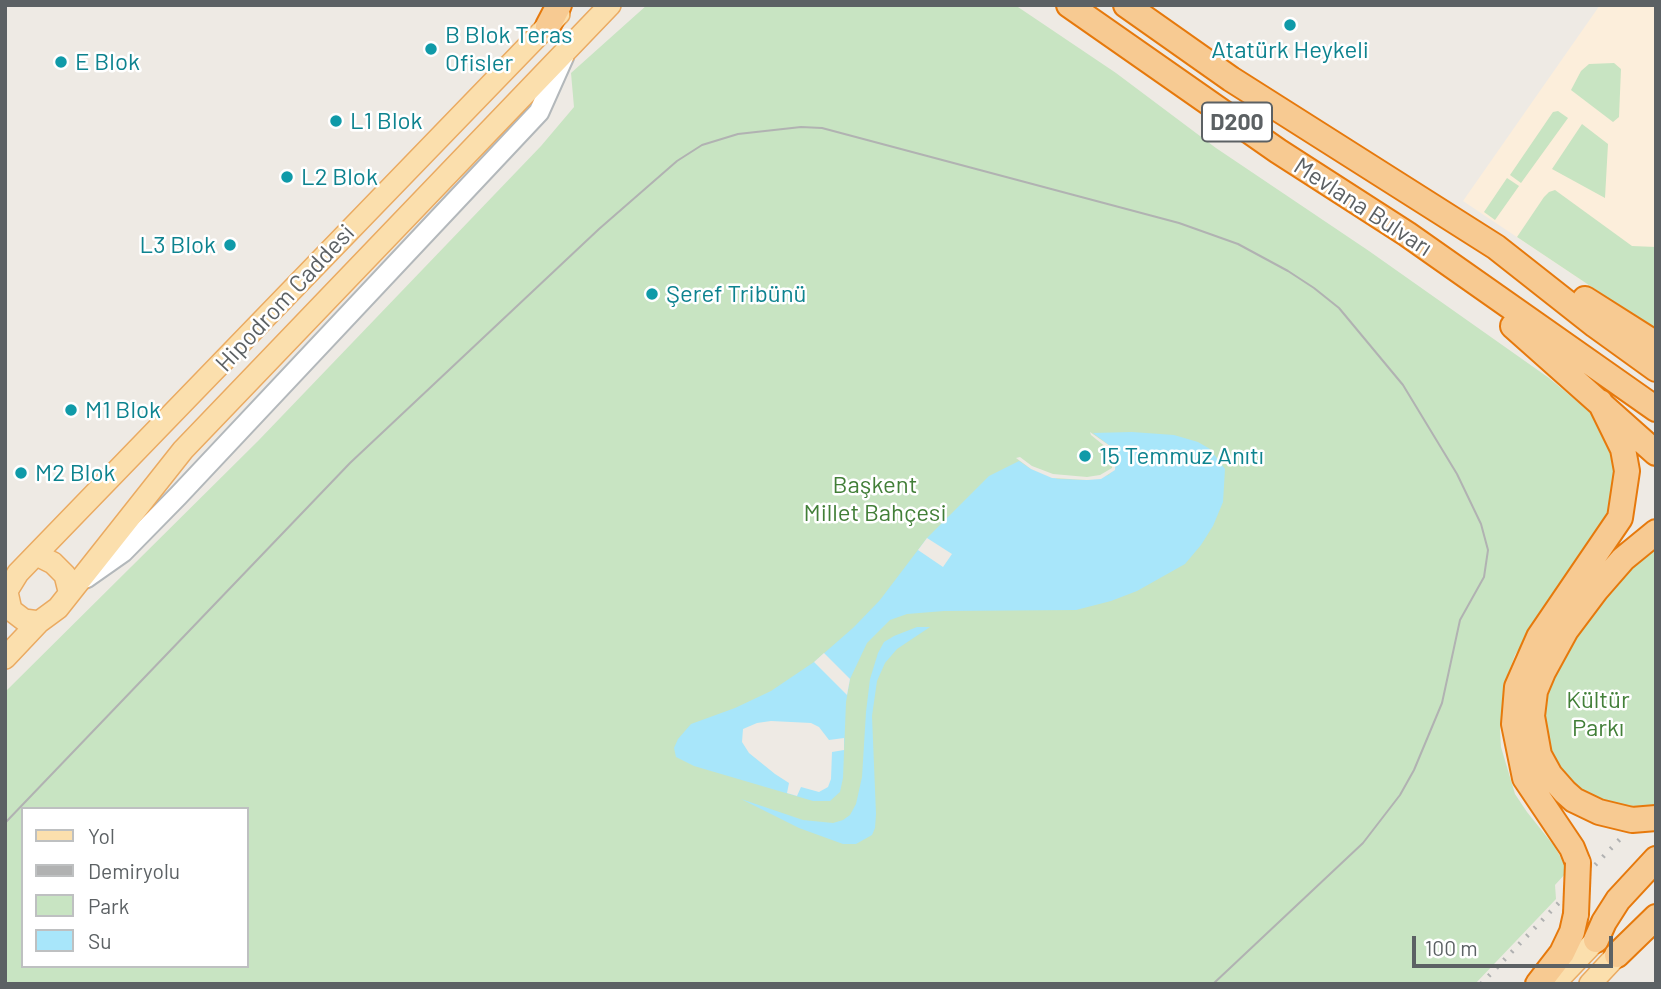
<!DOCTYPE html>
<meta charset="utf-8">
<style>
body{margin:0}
#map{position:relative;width:1661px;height:989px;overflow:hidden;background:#eeeae4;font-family:Barlow,sans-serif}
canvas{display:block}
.frame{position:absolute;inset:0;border:7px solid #5c6164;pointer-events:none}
.legend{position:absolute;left:21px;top:807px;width:228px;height:161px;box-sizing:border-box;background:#fff;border:2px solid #bec0c1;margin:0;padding:9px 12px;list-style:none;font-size:21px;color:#5c6164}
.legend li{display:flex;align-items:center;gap:14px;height:35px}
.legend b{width:35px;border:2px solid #bec0c1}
.scale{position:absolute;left:1412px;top:936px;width:201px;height:32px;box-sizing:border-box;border:4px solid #5c6164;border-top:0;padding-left:9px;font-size:21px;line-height:24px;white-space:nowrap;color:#5c6164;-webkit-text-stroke:5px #fff;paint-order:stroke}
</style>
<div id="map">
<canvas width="1661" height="989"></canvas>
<div class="frame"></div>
<ul class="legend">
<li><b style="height:9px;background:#fbdfad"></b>Yol</li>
<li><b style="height:9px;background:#b1b2b2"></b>Demiryolu</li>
<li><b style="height:19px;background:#c8e4c2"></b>Park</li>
<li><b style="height:19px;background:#a8e6fa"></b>Su</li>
</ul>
<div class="scale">100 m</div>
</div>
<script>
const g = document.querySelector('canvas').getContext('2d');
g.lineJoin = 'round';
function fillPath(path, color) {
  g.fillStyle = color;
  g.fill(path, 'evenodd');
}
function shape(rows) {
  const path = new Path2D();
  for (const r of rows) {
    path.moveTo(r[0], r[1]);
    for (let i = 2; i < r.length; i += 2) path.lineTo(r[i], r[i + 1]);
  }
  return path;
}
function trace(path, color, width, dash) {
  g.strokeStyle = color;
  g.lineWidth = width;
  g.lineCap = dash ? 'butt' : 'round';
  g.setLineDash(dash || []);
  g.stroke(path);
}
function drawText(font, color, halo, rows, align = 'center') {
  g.font = font + ' Barlow,sans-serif';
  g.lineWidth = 5;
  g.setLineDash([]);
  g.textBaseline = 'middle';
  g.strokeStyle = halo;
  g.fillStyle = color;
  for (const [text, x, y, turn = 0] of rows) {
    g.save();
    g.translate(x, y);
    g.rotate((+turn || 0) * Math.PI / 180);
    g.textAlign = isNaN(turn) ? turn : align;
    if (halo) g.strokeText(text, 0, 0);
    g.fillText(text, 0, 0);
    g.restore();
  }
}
const commercial = shape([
 [1600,5,1656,5,1656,330,1463,201]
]);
const green = shape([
 [647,5,1015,5,1116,73,1216,148,1369,251,1549,378,1591,413,1606,433,1615,456,1618,481,1606,526,1530,631,1515,655,1506,679,1500,729,1501,747,1515,794,1527,812,1555,847,1564,864,1566,873,1555,885,1556,899,1475,984,5,984,5,692,258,441,541,146,574,107,571,73],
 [23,809,247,809,247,966,23,966],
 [1614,63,1621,69,1619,117,1613,122,1571,90,1581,71,1589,64],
 [1558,111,1568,118,1521,183,1510,175,1553,112],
 [1582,124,1608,144,1605,198,1552,169],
 [1507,178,1519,186,1495,220,1484,212],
 [1555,190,1632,246,1656,247,1656,330,1517,237,1544,197,1549,192],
 [1656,543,1656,809,1618,808,1578,791,1546,753,1543,693,1597,601]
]);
const water = shape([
 [1132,432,1174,435,1198,442,1210,449,1225,469,1223,502,1213,526,1201,545,1185,564,1137,591,1111,601,1076,610,944,611,907,614,890,620,867,643,850,679,846,702,843,778,840,792,830,801,813,801,694,766,676,757,674,748,678,739,691,724,735,708,771,691,814,662,854,627,880,600,927,538,989,476,1019,461,1031,469,1058,479,1087,480,1109,475,1117,464,1116,455,1110,446,1093,433],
 [917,627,930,627,897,649,885,663,877,681,872,716,876,814,875,828,872,835,856,844,843,844,799,828,741,799,803,820,833,823,843,820,850,815,856,804,862,777,866,712,870,679,878,653,884,642,894,636]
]);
const pier = shape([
 [1090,432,1110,446,1116,454,1115,470,1101,479,1087,480,1052,478,1031,469,1016,458,1020,457,1032,466,1053,474,1087,477,1100,475,1112,468,1113,456,1107,448,1091,435],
 [927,538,952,554,943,567,918,550],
 [824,653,850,679,847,695,814,662],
 [771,721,811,723,819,727,829,740,844,738,844,750,832,752,831,779,828,787,819,792,801,787,797,796,787,793,789,783,775,774,749,753,742,742,743,729,757,723]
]);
const secondary = shape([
 [86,578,123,552,178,496,539,112,564,56]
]);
const primary = shape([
 [37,555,53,563,65,575,69,591],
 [7,592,11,610,24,620,39,622],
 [5,594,18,573,559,14],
 [5,658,39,622,58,608,183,450,610,5],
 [1554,984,1596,940],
 [1590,984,1617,955]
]);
const highway = shape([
 [1069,5,1278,151,1407,234,1656,409],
 [1126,5,1231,79,1496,247,1595,325,1656,369],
 [548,26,559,5],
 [1585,299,1656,344],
 [1513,326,1656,453],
 [1656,532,1623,559,1596,590,1566,630,1543,672,1535,691,1532,716,1539,755,1550,775,1565,792,1574,800,1599,812,1632,820,1656,818],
 [1578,863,1572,848,1525,778,1514,724,1517,687,1539,637,1620,518,1627,471,1623,449,1600,402],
 [1596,940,1604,922,1618,900,1656,859],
 [1617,955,1656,917],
 [1538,984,1562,953,1572,932,1576,914]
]);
const tram = shape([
 [5,823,350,463,599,229,677,161,702,145,738,134,801,127,822,128,1179,223,1238,244,1288,271,1314,288,1339,308,1403,385,1457,474,1481,524,1488,550,1484,577,1460,620,1442,703,1414,770,1400,795,1363,843,1213,984]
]);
const rail = shape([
 [1481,984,1621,838]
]);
const highwayBridge = shape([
 [1576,914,1578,863]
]);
const markers = [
 [1290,25,7,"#0f9aa8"],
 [431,49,7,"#0f9aa8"],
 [61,62,7,"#0f9aa8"],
 [336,121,7,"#0f9aa8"],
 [287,177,7,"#0f9aa8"],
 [230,245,7,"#0f9aa8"],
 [652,294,7,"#0f9aa8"],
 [71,410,7,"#0f9aa8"],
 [1085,456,7,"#0f9aa8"],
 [21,473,7,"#0f9aa8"]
];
const shields = [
 [1237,122,70]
];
const shieldNames = [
 ["D200",1237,122]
];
const cultureNames = [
 ["B Blok Teras",445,35],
 ["Ofisler",445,63],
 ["Atatürk Heykeli",1290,50,"center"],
 ["E Blok",75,62],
 ["L1 Blok",350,121],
 ["L2 Blok",301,177],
 ["L3 Blok",216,245,"right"],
 ["Şeref Tribünü",666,294],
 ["M1 Blok",85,410],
 ["15 Temmuz Anıtı",1099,456],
 ["M2 Blok",35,473]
];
const streetNames = [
 ["Mevlana Bulvarı",1363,207,33],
 ["Hipodrom Caddesi",285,298,-47]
];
const parkNames = [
 ["Başkent",875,485],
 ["Millet Bahçesi",875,513],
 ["Kültür",1598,700],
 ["Parkı",1598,728]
];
fillPath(commercial, '#fceedb');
fillPath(green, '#c8e4c2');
fillPath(water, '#a8e6fa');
fillPath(pier, '#eeeae4');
trace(secondary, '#b3b8bb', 23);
trace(primary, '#eaaa61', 24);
trace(highway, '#e6790c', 28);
trace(secondary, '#fff', 19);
trace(primary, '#fbdfad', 21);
trace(highway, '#f7ca92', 24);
trace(tram, '#b1b2b2', 2);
trace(rail, '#b1b2b2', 4.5, [2, 9]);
trace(highwayBridge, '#e6790c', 28, []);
trace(highwayBridge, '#f7ca92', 24);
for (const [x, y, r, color] of markers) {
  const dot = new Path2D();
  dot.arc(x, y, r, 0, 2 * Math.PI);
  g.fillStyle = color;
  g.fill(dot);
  trace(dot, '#fff', 2.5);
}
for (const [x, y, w] of shields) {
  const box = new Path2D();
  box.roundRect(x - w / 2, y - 19.5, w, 39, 5);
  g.fillStyle = '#fff';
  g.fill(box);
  trace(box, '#5c6164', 2);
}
drawText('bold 23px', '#5c6164', null, shieldNames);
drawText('24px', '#0d838f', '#fff', cultureNames, 'left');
drawText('24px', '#5c6164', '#fff', streetNames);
drawText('24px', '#427f38', '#fff', parkNames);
</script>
